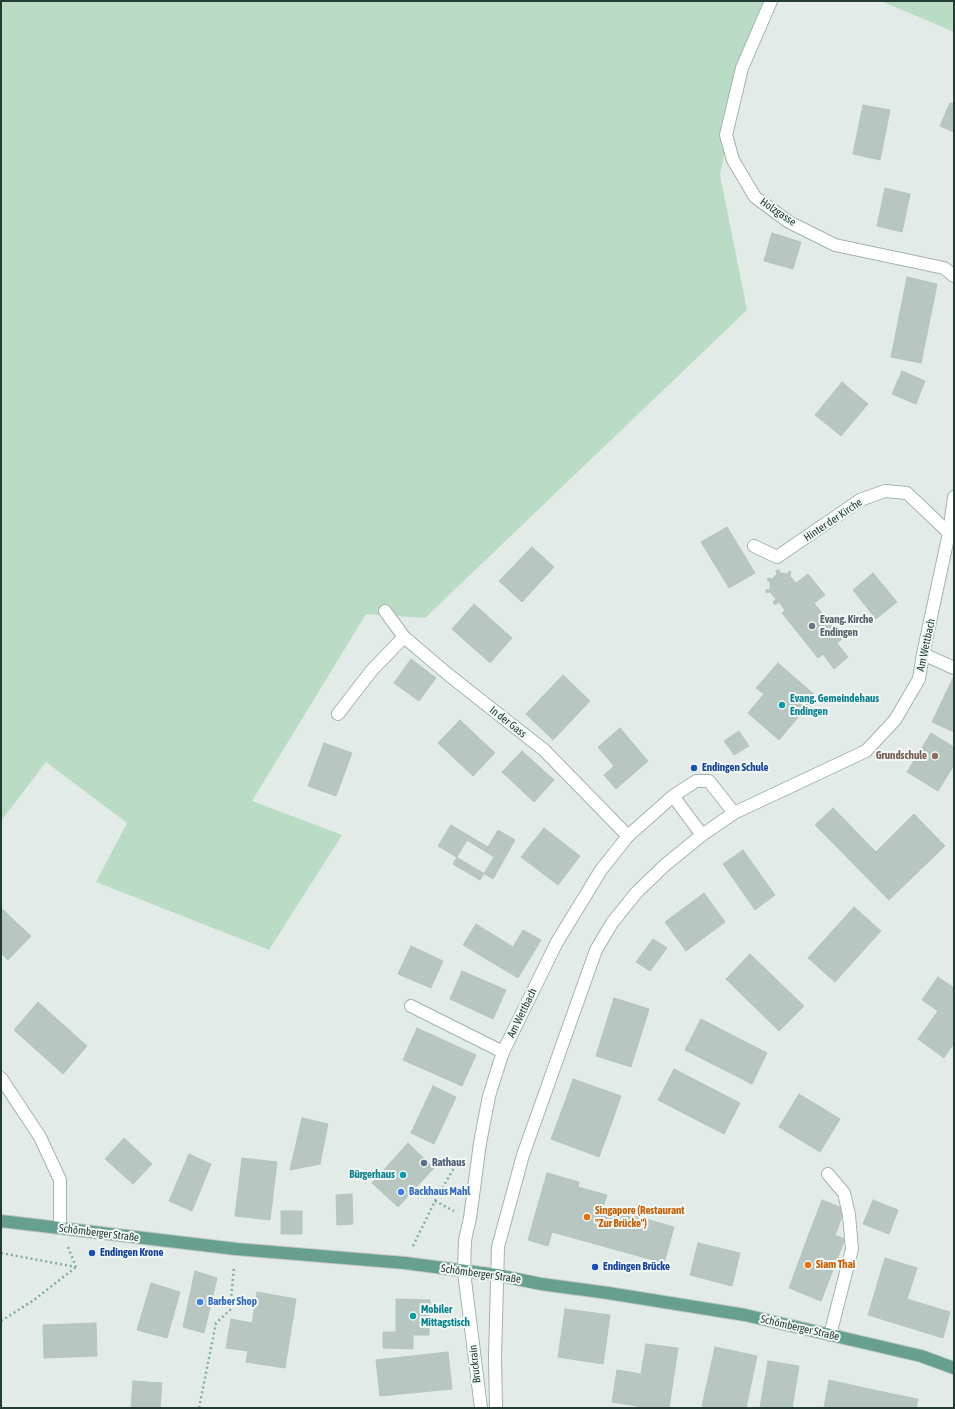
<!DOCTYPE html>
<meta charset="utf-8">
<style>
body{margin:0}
#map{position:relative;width:955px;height:1409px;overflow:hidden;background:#e2ebe7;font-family:"Asap Condensed",sans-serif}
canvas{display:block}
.frame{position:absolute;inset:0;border:2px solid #223c35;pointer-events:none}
</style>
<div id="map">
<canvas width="955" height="1409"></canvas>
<div class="frame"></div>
</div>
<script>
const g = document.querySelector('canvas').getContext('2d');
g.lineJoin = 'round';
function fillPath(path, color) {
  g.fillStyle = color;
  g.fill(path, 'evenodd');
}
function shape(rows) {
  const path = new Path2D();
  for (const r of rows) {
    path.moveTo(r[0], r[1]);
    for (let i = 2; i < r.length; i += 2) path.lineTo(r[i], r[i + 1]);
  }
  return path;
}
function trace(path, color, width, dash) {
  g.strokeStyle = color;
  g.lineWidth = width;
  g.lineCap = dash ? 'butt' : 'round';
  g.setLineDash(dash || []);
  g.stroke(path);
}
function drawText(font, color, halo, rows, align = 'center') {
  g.font = font + ' "Asap Condensed",sans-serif';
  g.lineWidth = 4;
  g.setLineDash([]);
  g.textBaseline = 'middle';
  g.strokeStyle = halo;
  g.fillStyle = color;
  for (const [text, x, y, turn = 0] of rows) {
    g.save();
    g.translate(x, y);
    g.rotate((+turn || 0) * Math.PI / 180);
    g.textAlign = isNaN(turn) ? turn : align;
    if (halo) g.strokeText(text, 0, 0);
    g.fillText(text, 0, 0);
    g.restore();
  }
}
const green = shape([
 [1,1,771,1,742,68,720,175,747,310,425,618,366,614,252,801,342,835,269,950,96,882,127,823,46,762,1,821],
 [881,1,954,1,954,32]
]);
const building = shape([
 [950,103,954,104,954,132,940,126,950,103],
 [863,105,890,110,880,160,853,154,863,105],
 [885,188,910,194,902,232,877,226,885,188],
 [772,233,801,242,793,269,764,261,772,233],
 [907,277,937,284,929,324,899,317,907,277],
 [899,317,929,324,921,363,891,357,899,317],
 [902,371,925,381,916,404,892,394,902,371],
 [842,382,868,404,841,436,815,415,842,382],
 [727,527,755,573,729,588,701,542,727,527],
 [532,547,554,567,522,602,499,581,532,547],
 [779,570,780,573,788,574,789,571,791,572,790,576,796,583,808,574,825,595,814,603,842,639,837,643,848,657,834,669,823,654,818,658,782,613,785,610,779,602,775,605,773,602,776,599,770,592,766,593,766,590,770,589,770,582,767,580,768,578,772,579,777,574,776,571,779,570],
 [873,573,897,602,876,619,853,590,873,573],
 [474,604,512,638,490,663,452,629,474,604],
 [411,659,436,678,419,701,394,683,411,659],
 [778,663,816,696,779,740,748,713,764,694,756,688,778,663],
 [563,675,590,701,553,740,526,714,563,675],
 [953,678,954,679,954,732,932,722,953,678],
 [460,720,495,753,473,776,438,743,460,720],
 [620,728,648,761,616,789,604,775,614,766,598,747,620,728],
 [739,731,749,746,734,755,724,741,739,731],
 [931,733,954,747,954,765,938,791,907,772,931,733],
 [324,743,352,753,336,796,308,786,324,743],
 [522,751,554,780,534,802,502,772,522,751],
 [833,808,876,852,914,814,945,846,889,900,815,825,833,808],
 [451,825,488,847,498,830,515,840,493,879,438,846,451,825],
 [544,828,580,856,558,885,521,857,544,828],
 [467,840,494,857,480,880,453,864,467,840],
 [743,850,775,895,755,910,723,864,743,850],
 [704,893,725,922,686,951,665,922,704,893],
 [854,907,881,931,835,982,808,958,854,907],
 [1,908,31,936,8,960,1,953,1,908],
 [476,924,513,947,523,930,541,940,518,978,463,945,476,924],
 [653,939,667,948,650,971,636,962,653,939],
 [411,946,443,961,431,988,398,974,411,946],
 [750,954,804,1006,779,1031,726,979,750,954],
 [462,971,506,990,493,1019,450,999,462,971],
 [938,977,954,988,954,1043,944,1058,918,1039,938,1011,922,1000,938,977],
 [614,998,649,1009,631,1067,596,1056,614,998],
 [38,1002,87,1046,63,1074,14,1030,38,1002],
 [701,1019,767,1053,752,1084,685,1050,701,1019],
 [417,1028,476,1055,462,1086,403,1060,417,1028],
 [674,1069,740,1103,724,1134,658,1100,674,1069],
 [573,1079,621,1096,613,1119,565,1102,573,1079],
 [433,1086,456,1097,434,1144,411,1133,433,1086],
 [799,1094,840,1119,820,1152,779,1127,799,1094],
 [565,1102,613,1119,599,1157,551,1139,565,1102],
 [302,1118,328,1124,320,1164,290,1170,302,1118],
 [124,1138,152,1164,133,1184,105,1159,124,1138],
 [408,1143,434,1168,398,1207,372,1183,408,1143],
 [189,1154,211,1164,192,1211,169,1201,189,1154],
 [242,1158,277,1162,270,1220,235,1216,242,1158],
 [547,1173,579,1182,578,1187,607,1195,603,1207,674,1227,664,1263,552,1232,548,1246,528,1240,547,1173],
 [352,1194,353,1224,337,1225,336,1195,352,1194],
 [822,1200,845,1209,835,1235,812,1226,822,1200],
 [873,1200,898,1210,889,1234,863,1224,873,1200],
 [281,1211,302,1211,302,1234,281,1234,281,1211],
 [812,1226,845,1239,821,1301,789,1288,812,1226],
 [698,1243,740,1253,732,1286,690,1275,698,1243],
 [885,1258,917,1268,907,1299,950,1312,943,1338,868,1315,885,1258],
 [195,1271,217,1278,204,1333,183,1327,195,1271],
 [151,1283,180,1292,167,1338,137,1330,151,1283],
 [257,1292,296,1299,285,1368,246,1362,257,1292],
 [396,1299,430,1300,429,1335,413,1335,413,1349,383,1348,383,1332,396,1332,396,1299],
 [565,1309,610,1315,603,1364,558,1357,565,1309],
 [231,1319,252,1323,248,1351,226,1348,231,1319],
 [96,1323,97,1356,44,1358,43,1325,96,1323],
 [646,1344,678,1348,669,1408,649,1408,612,1402,617,1370,641,1374,646,1344],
 [715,1347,757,1356,746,1408,712,1408,702,1406,715,1347],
 [448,1352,452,1389,380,1396,376,1360,448,1352],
 [768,1361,799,1366,792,1408,760,1408,768,1361],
 [829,1380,873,1390,870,1408,824,1408,829,1380],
 [133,1381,162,1383,160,1408,131,1408,133,1381],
 [873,1390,918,1399,916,1408,870,1408,873,1390]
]);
const path = shape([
 [435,1201,454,1211],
 [413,1246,435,1201,454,1168,459,1163],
 [68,1247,76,1267],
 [1,1253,76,1267],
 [1,1321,34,1300,76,1267],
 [199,1408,216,1323,230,1310,234,1267]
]);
const lane = shape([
 [771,1,742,68,726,135,733,160,755,197,789,222,835,245,944,268,954,276],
 [754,546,777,557,860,500,885,491,907,493,949,533],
 [338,714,372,670,404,637],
 [411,1006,503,1052],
 [828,1174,844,1193,849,1215,852,1249,830,1335]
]);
const street = shape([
 [385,611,404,637,450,676,544,750,628,836],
 [923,654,954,668],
 [673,796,702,835],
 [1,1078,40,1137,60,1180,60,1228],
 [481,1408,464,1272,465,1240,470,1218,480,1143,489,1096,503,1052,557,942,601,870,628,836,673,796,696,781,709,781,734,813],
 [496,1408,495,1357,498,1247,523,1155,596,950,612,923,636,893,665,865,702,835,734,813,866,751,895,720,919,679,923,654,949,533,954,497]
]);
const primary = shape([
 [1,1221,236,1249,405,1263,497,1275,541,1284,608,1293,745,1315,921,1356,954,1368]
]);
const markers = [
 [812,626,4,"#6b7280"],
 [782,705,4,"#0f9aa8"],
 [935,756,4,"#8d6e63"],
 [694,768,4,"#1a4fb4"],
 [424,1163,4,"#5c6f8a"],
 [403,1175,4,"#0f9aa8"],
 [401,1192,4,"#3f7fe0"],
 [587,1217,4,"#e8710a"],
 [92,1253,4,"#1a4fb4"],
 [808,1265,4,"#e8710a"],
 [595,1267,4,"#1a4fb4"],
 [200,1302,4,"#3f7fe0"],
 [413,1316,4,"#0f9aa8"]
];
const streetNames = [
 ["Holzgasse",778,212,34],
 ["Hinter der Kirche",833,520,-34],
 ["Am Wettbach",926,645,-78],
 ["In der Gass",508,722,38],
 ["Am Wettbach",522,1013,-64],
 ["Schömberger Straße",99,1233,7],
 ["Schömberger Straße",481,1274,8],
 ["Schömberger Straße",800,1328,13],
 ["Bruckrain",475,1364,-96]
];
const worshipNames = [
 ["Evang. Kirche",820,620],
 ["Endingen",820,633]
];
const cultureNames = [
 ["Evang. Gemeindehaus",790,699],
 ["Endingen",790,712],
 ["Bürgerhaus",395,1175,"right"],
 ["Mobiler",421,1310],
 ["Mittagstisch",421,1323]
];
const educationNames = [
 ["Grundschule",927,756]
];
const transitNames = [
 ["Endingen Schule",702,768],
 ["Endingen Krone",100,1253],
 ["Endingen Brücke",603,1267]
];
const serviceNames = [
 ["Rathaus",432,1163]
];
const shopNames = [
 ["Backhaus Mahl",409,1192],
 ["Barber Shop",208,1302]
];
const foodNames = [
 ["Singapore (Restaurant",595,1211],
 ["\"Zur Brücke\")",595,1224],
 ["Siam Thai",816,1265]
];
fillPath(green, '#bbdcc4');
fillPath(building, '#b7c6c0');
trace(building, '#b4c5be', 1);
trace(lane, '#a5b3ae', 14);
trace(street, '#a5b3ae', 14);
trace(primary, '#c1c8c6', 14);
trace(path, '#83aea0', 2.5, [2, 3]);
trace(lane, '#fff', 12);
trace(street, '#fff', 12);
trace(primary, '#67a091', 12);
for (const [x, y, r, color] of markers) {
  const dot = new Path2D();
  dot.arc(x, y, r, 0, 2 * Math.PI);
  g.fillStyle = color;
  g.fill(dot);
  trace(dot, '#f2f8f5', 1.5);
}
drawText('11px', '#223c35', '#f2f8f5', streetNames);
drawText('bold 11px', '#5b616d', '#f2f8f5', worshipNames, 'left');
drawText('bold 11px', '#0d838f', '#f2f8f5', cultureNames, 'left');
drawText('bold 11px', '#785e54', '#f2f8f5', educationNames, 'right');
drawText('bold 11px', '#164399', '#f2f8f5', transitNames, 'left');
drawText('bold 11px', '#4e5e75', '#f2f8f5', serviceNames, 'left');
drawText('bold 11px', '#366cbe', '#f2f8f5', shopNames, 'left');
drawText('bold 11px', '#c56008', '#f2f8f5', foodNames, 'left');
</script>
